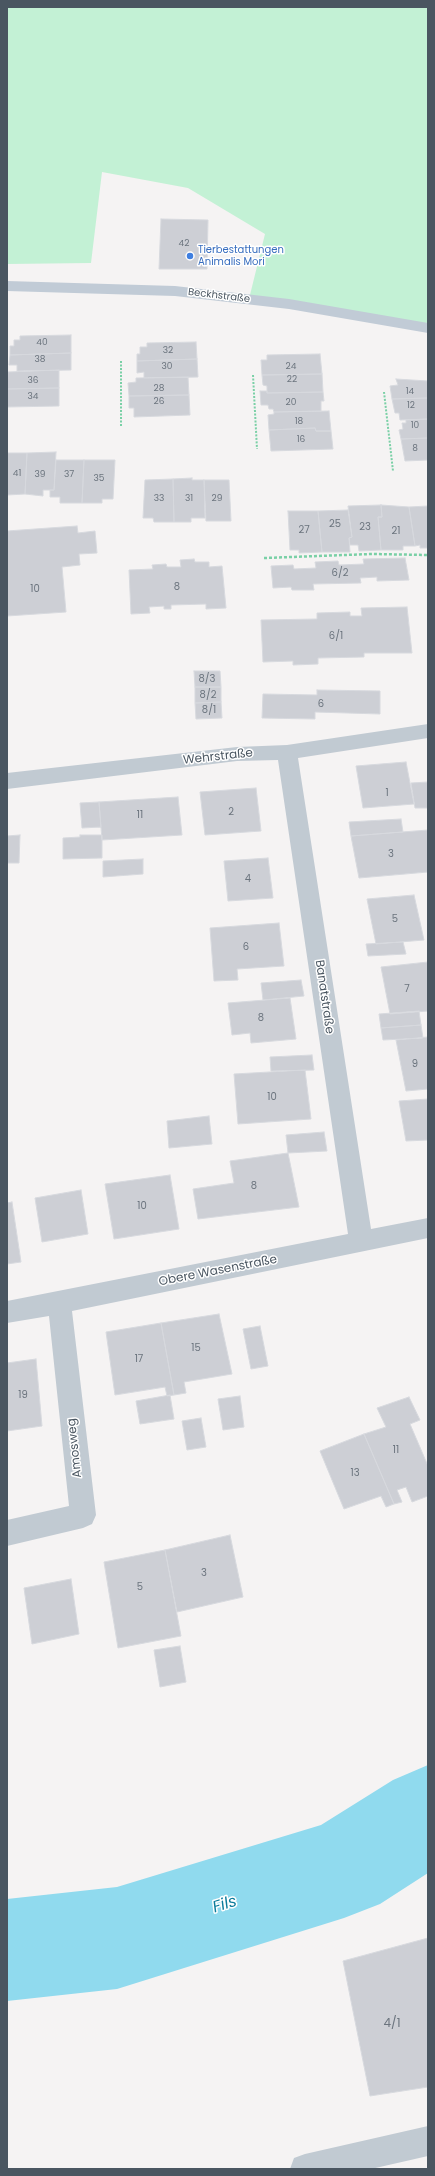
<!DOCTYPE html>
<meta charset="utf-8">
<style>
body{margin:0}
#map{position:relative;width:435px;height:2176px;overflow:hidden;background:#f5f3f3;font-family:Poppins,sans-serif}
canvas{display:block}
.frame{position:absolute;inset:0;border:8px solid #4a5661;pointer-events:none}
</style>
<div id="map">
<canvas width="435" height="2176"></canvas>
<div class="frame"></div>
</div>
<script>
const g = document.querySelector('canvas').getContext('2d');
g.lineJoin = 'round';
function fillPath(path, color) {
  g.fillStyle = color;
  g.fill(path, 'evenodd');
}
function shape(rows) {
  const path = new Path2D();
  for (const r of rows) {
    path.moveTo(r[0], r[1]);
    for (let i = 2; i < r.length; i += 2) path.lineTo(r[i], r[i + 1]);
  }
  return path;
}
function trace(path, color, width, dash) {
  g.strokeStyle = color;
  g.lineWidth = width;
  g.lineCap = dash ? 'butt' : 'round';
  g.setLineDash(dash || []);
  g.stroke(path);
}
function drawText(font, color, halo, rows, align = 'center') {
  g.font = font + ' Poppins,sans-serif';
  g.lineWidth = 3;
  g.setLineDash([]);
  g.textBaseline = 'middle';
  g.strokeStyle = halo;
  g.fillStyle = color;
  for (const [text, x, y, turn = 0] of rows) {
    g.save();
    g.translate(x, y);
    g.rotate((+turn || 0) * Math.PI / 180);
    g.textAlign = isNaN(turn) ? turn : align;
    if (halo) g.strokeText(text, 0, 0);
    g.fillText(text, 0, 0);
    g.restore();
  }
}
const green = shape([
 [7,7,428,7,428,330,249,299,265,234,188,188,102,172,91,263,7,264]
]);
const river = shape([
 [428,1765,428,1873,380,1904,344,1918,117,1989,7,2001,7,1899,117,1887,321,1825,393,1780,428,1765]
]);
const building = shape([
 [161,219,208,220,207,269,159,269,161,219],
 [71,335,71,353,10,355,10,346,14,346,14,340,20,340,20,336,71,335],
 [196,342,197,359,137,361,137,354,140,354,140,347,147,347,147,343,196,342],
 [71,353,71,370,17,371,17,365,9,365,10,355,71,353],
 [320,354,322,374,262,375,261,360,267,360,267,355,320,354],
 [197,359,198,377,144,378,144,372,137,373,137,361,197,359],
 [59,370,59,388,7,389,8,372,59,370],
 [322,374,323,392,267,393,267,386,263,385,262,375,322,374],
 [188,377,189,395,129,396,128,383,136,382,136,378,188,377],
 [396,379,428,381,428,398,392,399,390,386,398,385,396,379],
 [59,388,59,406,7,407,7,389,59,388],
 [260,391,267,391,267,393,323,392,324,401,321,401,321,411,274,412,273,409,269,409,268,405,261,405,260,391],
 [189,395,190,415,134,417,134,408,129,408,129,396,189,395],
 [428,398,428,419,400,420,399,413,395,413,392,399,428,398],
 [329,411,331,431,316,431,315,428,269,430,268,415,274,414,274,412,329,411],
 [428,419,428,438,401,439,399,430,403,429,402,423,406,423,406,420,428,419],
 [315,428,316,431,331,431,333,449,271,451,269,430,315,428],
 [428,438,428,460,405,461,401,439,428,438],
 [56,452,54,490,43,490,43,496,25,494,27,453,56,452],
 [7,453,27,453,25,494,7,495,7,453],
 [56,460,84,460,82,503,60,503,60,497,50,497,50,490,54,490,56,460],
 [84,460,115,460,113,499,102,499,102,503,82,503,84,460],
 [192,478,192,480,204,480,205,518,191,518,191,522,174,522,173,479,192,478],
 [173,479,174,522,154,522,153,518,143,518,145,480,173,479],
 [204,480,229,480,231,521,206,521,204,480],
 [381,505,409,507,415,546,403,546,403,550,381,550,378,517,382,517,381,505],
 [381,505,382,517,378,517,381,550,359,551,358,545,350,545,349,538,352,537,348,506,381,505],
 [428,506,428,548,420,548,420,545,415,546,409,507,428,506],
 [348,510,352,537,349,538,350,552,322,552,318,511,348,510],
 [288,511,318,511,322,552,299,553,299,550,290,550,288,511],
 [77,526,78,533,95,531,97,553,79,554,80,565,62,567,66,612,7,616,7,531,77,526],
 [405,558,409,580,377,581,377,577,360,578,361,583,313,584,314,590,292,590,291,587,273,588,271,566,293,565,294,569,316,568,315,562,338,561,339,565,364,564,363,559,405,558],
 [194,559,195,562,209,562,209,567,222,566,226,608,206,609,206,604,171,605,171,609,164,609,164,606,149,607,150,613,131,614,129,570,153,569,152,565,166,564,167,567,181,567,180,560,194,559],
 [407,607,412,653,364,653,364,657,318,658,318,664,293,665,293,661,263,662,261,620,317,619,317,613,350,612,350,616,362,616,361,608,407,607],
 [194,671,220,671,221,687,195,687,194,671],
 [195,687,221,687,221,702,195,703,195,687],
 [317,690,380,691,380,714,315,712,315,719,262,718,263,694,317,695,317,690],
 [221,702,222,718,196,719,195,703,221,702],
 [406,762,414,804,363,808,356,766,406,762],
 [428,782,428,808,415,808,411,783,428,782],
 [256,788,261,831,205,835,200,792,256,788],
 [178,797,182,835,102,840,99,802,178,797],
 [99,802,101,827,82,828,80,803,99,802],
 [401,819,403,832,351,836,349,822,401,819],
 [428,830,428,872,359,878,351,836,428,830],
 [20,835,19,863,7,863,7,836,20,835],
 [80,835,102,835,102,858,63,859,63,838,80,837,80,835],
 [268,858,273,898,228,901,224,861,268,858],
 [143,859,143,874,103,877,103,861,143,859],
 [414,895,424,940,376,944,367,899,414,895],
 [279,923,284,966,237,969,238,980,214,981,210,928,279,923],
 [403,942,406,954,368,956,366,944,403,942],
 [428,962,428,1011,390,1014,381,967,428,962],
 [301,980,304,996,263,1000,261,983,301,980],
 [290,998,296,1039,251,1043,250,1033,232,1035,228,1003,290,998],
 [419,1011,421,1025,381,1028,379,1014,419,1011],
 [421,1025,423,1038,383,1040,381,1028,421,1025],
 [428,1037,428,1089,406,1091,396,1040,428,1037],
 [312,1055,314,1070,271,1071,270,1057,312,1055],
 [305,1070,311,1119,238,1124,234,1074,305,1070],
 [428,1099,428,1140,406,1141,399,1101,428,1099],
 [209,1116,212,1144,169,1148,167,1121,209,1116],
 [324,1132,327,1151,288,1153,286,1135,324,1132],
 [288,1153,299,1207,198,1219,193,1189,234,1183,230,1161,288,1153],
 [170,1175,179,1229,114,1239,105,1184,170,1175],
 [81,1190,88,1234,42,1242,35,1198,81,1190],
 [12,1202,21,1262,7,1264,7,1203,12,1202],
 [219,1314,232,1374,184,1382,186,1393,174,1395,161,1323,219,1314],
 [161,1323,174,1395,167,1396,165,1387,115,1395,106,1332,161,1323],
 [260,1326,268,1366,251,1369,243,1329,260,1326],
 [36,1359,42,1426,7,1431,7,1363,36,1359],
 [170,1395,174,1419,140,1424,136,1401,170,1395],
 [240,1396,244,1427,223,1430,218,1399,240,1396],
 [409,1397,420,1420,410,1424,428,1466,428,1496,412,1502,406,1487,397,1490,402,1502,394,1504,364,1434,386,1427,377,1408,409,1397],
 [201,1418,206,1447,187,1450,182,1421,201,1418],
 [364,1434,394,1504,386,1507,381,1496,344,1509,320,1451,364,1434],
 [230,1535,243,1597,177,1612,165,1550,230,1535],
 [165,1550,181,1636,118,1648,104,1562,165,1550],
 [71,1579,79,1634,32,1644,24,1588,71,1579],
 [180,1646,186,1682,160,1687,154,1650,180,1646],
 [428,1938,428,2087,370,2096,343,1961,428,1938]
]);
const pathFar1 = shape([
 [121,361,121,426],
 [253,375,257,449],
 [384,392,393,471]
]);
const path = shape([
 [264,558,372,554,428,555]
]);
const street = shape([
 [428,724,428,738,298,758,371,1229,428,1218,428,1238,72,1311,96,1515,92,1524,83,1528,7,1546,7,1520,69,1506,49,1316,7,1323,7,1301,348,1234,278,760,237,761,7,789,7,773,237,747,287,745,428,724],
 [428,2126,428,2156,371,2169,290,2169,294,2158,305,2154,428,2126]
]);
const secondary = shape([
 [7,281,175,286,289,299,428,323,428,333,289,309,175,296,7,291,7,281]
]);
const markers = [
 [190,256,4,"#3f7fe0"]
];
const farNumbernames = [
 ["42",184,244],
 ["40",42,343],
 ["32",168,351],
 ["38",40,360],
 ["30",167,367],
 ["24",291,367],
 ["22",292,380],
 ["36",33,381],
 ["28",159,389],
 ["14",410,392],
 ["34",33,397],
 ["26",159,402],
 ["20",291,403],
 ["12",411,406],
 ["18",299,422],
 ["10",415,426],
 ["16",301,440],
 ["8",415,449],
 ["41",17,474],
 ["39",40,475],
 ["37",69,475],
 ["35",99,479],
 ["33",159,499],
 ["31",189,499],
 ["29",217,499]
];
const farShopnames = [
 ["Tierbestattungen",198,250],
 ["Animalis Mori",198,262]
];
const farStreetnames = [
 ["Beckhstraße",219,296,7]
];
const numberNames = [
 ["25",335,524],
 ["23",365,527],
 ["27",304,530],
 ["21",396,531],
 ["6/2",340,573],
 ["8",177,587],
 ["10",35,589],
 ["6/1",336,636],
 ["8/3",207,679],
 ["8/2",208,695],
 ["6",321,704],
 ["8/1",209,710],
 ["1",387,793],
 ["2",231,812],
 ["11",140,815],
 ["3",391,854],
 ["4",248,879],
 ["5",395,919],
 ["6",246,947],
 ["7",407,989],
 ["8",261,1018],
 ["9",415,1064],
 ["10",272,1097],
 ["8",254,1186],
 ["10",142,1206],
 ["15",196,1348],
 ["17",139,1359],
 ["19",23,1395],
 ["11",396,1450],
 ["13",355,1473],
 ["3",204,1573],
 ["5",140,1587]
];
const streetNames = [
 ["Wehrstraße",218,757,-6],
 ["Banatstraße",324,997,82],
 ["Obere Wasenstraße",218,1271,-11],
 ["Amosweg",75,1448,-96]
];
const nearNumbernames = [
 ["4/1",392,2024]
];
const nearWaternames = [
 ["Fils",225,1905,-17]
];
fillPath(green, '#c3f1d5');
fillPath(river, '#90daee');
fillPath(building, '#cdcfd5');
trace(building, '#d7d9de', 1);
trace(pathFar1, '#7ad0a6', 2, [2, 1.5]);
trace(path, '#7ad0a6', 2.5, [3, 2]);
fillPath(street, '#c1cad2');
fillPath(secondary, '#c1cbd6');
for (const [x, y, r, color] of markers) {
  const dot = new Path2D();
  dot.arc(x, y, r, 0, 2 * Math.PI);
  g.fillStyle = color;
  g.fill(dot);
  trace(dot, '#fff', 1.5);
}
drawText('9px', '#6b747e', null, farNumbernames);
drawText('10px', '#366cbe', '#fff', farShopnames, 'left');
drawText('10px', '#4a5661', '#fff', farStreetnames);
drawText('10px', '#6b747e', null, numberNames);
drawText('12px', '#4a5661', '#fff', streetNames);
drawText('12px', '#6b747e', null, nearNumbernames);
drawText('italic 16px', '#0c7c9b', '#fff', nearWaternames);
</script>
